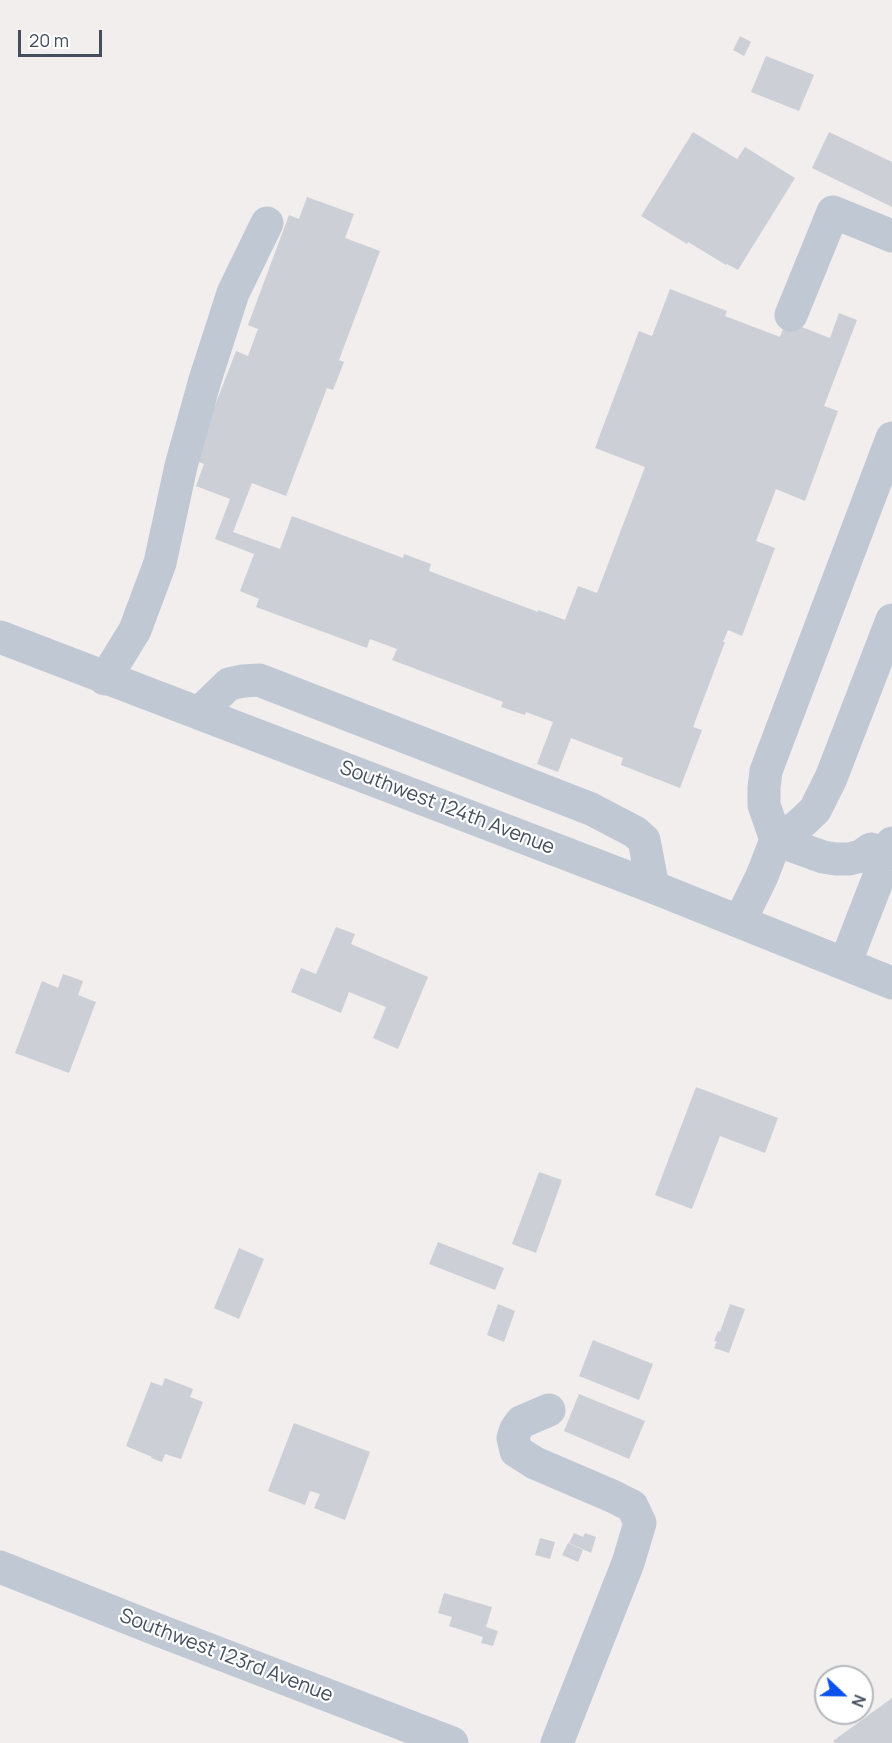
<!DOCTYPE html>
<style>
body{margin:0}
#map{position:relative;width:892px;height:1743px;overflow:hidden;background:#f1eeed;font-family:Manrope,sans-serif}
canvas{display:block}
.north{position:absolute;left:814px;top:1665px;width:60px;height:60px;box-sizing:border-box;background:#fff;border:2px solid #b4b8be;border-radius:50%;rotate:112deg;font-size:16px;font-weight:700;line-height:24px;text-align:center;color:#444e5d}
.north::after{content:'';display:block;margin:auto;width:21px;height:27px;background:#0a51ee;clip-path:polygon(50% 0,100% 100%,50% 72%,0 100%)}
.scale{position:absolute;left:18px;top:30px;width:84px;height:27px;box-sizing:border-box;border:3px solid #444e5d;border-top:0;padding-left:8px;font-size:18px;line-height:21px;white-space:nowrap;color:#444e5d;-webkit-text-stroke:4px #fff;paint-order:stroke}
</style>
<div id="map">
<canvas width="892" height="1743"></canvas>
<div class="north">N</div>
<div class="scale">20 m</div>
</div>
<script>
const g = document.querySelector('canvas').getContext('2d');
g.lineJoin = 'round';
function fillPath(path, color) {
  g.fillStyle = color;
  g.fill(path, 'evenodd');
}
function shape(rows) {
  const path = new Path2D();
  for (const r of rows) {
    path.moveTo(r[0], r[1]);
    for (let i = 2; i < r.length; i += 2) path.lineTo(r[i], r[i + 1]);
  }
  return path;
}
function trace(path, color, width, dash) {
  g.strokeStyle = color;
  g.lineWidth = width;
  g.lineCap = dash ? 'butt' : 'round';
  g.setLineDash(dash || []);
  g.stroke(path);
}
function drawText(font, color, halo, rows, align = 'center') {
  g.font = font + ' Manrope,sans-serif';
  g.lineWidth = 4.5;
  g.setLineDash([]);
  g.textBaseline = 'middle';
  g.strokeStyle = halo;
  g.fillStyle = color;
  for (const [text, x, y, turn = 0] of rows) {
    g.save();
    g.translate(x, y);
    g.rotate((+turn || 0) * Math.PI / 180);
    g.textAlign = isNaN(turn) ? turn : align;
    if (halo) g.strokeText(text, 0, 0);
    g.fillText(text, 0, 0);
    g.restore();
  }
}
const building = shape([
 [740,36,751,42,744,56,733,50],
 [766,56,814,75,799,111,751,92],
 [693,132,737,159,745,147,795,178,738,270,727,264,726,265,688,242,687,244,641,216],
 [829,132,892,162,892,207,812,168],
 [307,197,354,214,345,238,380,251,339,360,344,362,333,390,327,388,286,496,252,483,233,532,280,549,292,516,403,558,404,554,431,564,429,571,538,612,538,610,565,620,578,586,597,593,645,467,595,448,639,331,652,336,670,289,727,311,725,316,780,337,786,321,830,338,839,313,857,320,824,406,838,411,805,501,776,489,756,541,775,548,742,636,728,630,723,642,725,642,693,727,702,730,680,788,621,765,623,758,571,738,558,772,537,764,553,722,526,712,525,715,501,707,503,702,392,660,397,649,370,639,367,648,256,607,259,599,240,591,254,554,215,539,230,499,196,486,204,464,194,460,236,351,248,356,258,329,248,325,289,215,299,219],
 [336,927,355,934,351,944,428,977,398,1049,373,1038,386,1007,349,992,341,1013,291,992,301,968,316,974],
 [63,974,83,981,78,995,96,1002,69,1073,15,1053,42,981,58,988],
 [696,1087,778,1118,765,1153,720,1136,692,1209,655,1195],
 [539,1172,562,1180,536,1253,512,1244],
 [438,1242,504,1268,495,1290,429,1264],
 [239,1248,264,1259,239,1319,214,1308],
 [498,1304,515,1311,504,1342,487,1335],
 [730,1304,745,1309,729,1353,714,1348,717,1341,714,1341,718,1331,720,1332],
 [593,1340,653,1364,639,1400,579,1376],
 [165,1378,193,1389,190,1397,203,1402,181,1459,165,1454,162,1462,151,1458,152,1457,126,1446,151,1382,162,1386],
 [579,1394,645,1421,629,1459,564,1431],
 [294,1423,370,1452,345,1520,314,1508,320,1494,310,1491,305,1505,268,1491],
 [574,1533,583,1537,585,1533,596,1537,591,1553,569,1543],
 [540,1538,555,1542,550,1559,535,1555],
 [568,1543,583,1550,578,1562,562,1555],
 [444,1593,492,1607,486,1627,498,1631,493,1646,481,1643,483,1637,449,1626,452,1617,438,1613],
 [892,1698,892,1743,835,1743,833,1741]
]);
const minor = shape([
 [791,315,833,212,892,236],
 [0,637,653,887,892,983],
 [105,679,135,630,160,563,181,466,205,380,233,293,267,223],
 [199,713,229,684,243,681,259,680,591,809,635,832,644,840,653,887],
 [776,840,797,827,815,810,831,778,892,620],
 [776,840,823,857,836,859,849,859,861,856,871,849,887,855],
 [740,921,762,876,776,840,764,805,764,788,766,771,892,438],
 [845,964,892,843],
 [549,1410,521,1422,516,1429,513,1438,516,1451,535,1463,612,1496,632,1506,640,1523,628,1563,557,1743],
 [0,1567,158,1630,452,1743]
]);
const streetNames = [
 ["Southwest 124th Avenue",447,808,21],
 ["Southwest 123rd Avenue",226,1656,21]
];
fillPath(building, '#cccfd6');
trace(minor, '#c0c8d4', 33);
drawText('20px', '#444e5d', '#fff', streetNames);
</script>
